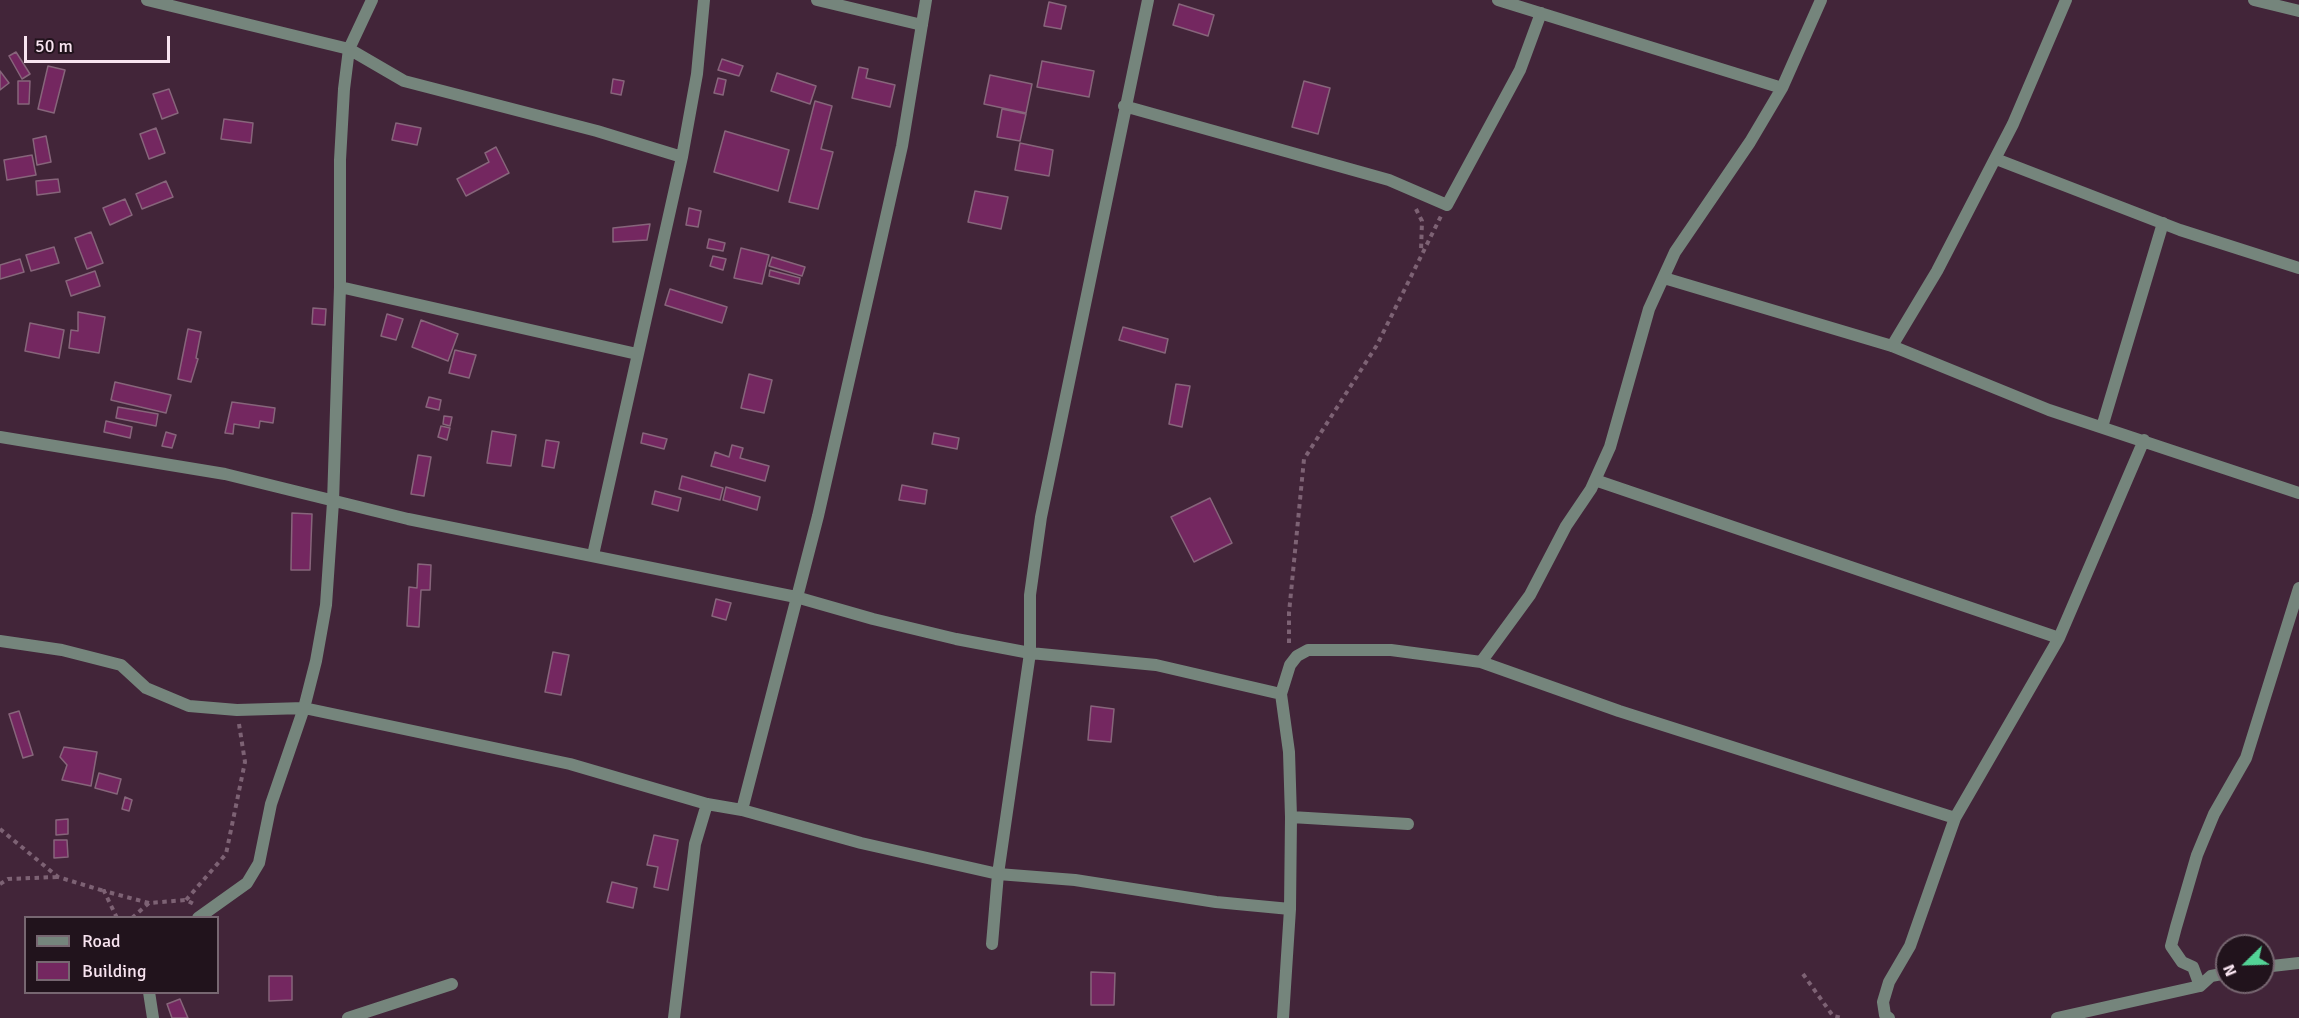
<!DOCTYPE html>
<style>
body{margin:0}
#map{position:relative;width:2299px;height:1018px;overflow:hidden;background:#422539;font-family:Signika,sans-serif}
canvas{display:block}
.legend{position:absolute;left:24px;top:916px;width:195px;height:78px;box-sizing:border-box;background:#21131c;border:2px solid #776771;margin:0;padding:8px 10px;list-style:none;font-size:18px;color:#f8e4f0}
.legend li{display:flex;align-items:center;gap:12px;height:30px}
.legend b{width:30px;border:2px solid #776771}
.north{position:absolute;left:2215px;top:934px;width:60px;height:60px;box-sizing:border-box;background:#21131c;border:2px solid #776771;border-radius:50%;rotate:247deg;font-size:16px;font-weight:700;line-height:24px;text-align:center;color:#f8e4f0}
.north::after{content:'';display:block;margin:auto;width:21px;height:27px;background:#53d396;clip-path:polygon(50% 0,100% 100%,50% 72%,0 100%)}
.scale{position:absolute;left:24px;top:36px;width:146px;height:27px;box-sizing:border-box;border:3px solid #f8e4f0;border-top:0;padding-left:8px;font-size:18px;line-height:21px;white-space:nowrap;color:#f8e4f0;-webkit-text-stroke:4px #21131c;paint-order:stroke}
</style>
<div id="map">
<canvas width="2299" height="1018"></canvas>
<ul class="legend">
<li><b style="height:8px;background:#75857c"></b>Road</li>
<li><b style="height:16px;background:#742760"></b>Building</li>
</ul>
<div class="north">N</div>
<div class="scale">50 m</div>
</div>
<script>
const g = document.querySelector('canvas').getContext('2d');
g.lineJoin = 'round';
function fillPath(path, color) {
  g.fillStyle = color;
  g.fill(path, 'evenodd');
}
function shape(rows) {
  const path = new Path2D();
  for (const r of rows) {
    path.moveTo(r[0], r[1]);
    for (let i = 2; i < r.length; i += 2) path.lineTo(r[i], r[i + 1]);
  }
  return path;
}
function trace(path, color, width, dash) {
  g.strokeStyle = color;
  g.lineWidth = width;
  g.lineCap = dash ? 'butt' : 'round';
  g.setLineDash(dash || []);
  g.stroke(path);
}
const building = shape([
 [1049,2,1066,6,1061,29,1044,26,1049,2],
 [1179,4,1214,15,1208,36,1173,25,1179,4],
 [16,52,30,74,22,79,9,56,16,52],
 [722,59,743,66,739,76,718,70,722,59],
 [1042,61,1094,71,1089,97,1037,87,1042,61],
 [48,66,65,70,54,113,38,109,48,66],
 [859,67,868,69,866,78,895,85,890,107,852,98,859,67],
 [0,71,9,83,0,90,0,71],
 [777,73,816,86,810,104,771,91,777,73],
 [990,75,1032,84,1026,113,984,104,990,75],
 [718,78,726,80,723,95,714,93,718,78],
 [613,79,624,81,621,95,611,93,613,79],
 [18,81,30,81,29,104,18,104,18,81],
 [1304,81,1330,88,1318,134,1292,127,1304,81],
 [169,89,178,113,162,119,153,94,169,89],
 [815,101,832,106,821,149,833,152,818,209,789,202,815,101],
 [1002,109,1026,114,1020,141,997,137,1002,109],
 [224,119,253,123,251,143,221,139,224,119],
 [396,123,421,128,417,145,392,140,396,123],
 [156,128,165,153,149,159,140,134,156,128],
 [725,131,789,150,778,191,714,172,725,131],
 [46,136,51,162,37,165,33,139,46,136],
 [1020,143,1053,150,1049,176,1015,170,1020,143],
 [496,147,509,173,466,196,457,179,489,162,485,153,496,147],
 [32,155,36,175,7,180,4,160,32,155],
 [58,179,60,192,37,195,36,181,58,179],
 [166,181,173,197,142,209,136,194,166,181],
 [975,191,1008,197,1001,229,968,222,975,191],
 [125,199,132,215,110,225,103,208,125,199],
 [689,208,701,211,698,227,686,225,689,208],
 [650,224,647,240,613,242,613,228,650,224],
 [91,232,103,263,87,269,75,238,91,232],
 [709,239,725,243,723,251,707,248,709,239],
 [54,247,59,263,31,271,26,255,54,247],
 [741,248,769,255,762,284,734,278,741,248],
 [713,256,726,259,723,270,710,266,713,256],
 [772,257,805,267,802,276,769,266,772,257],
 [20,259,24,272,0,279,0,265,20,259],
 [770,270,800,278,799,284,769,276,770,270],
 [95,271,100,286,71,296,66,281,95,271],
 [670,289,727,307,722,323,665,305,670,289],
 [313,308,326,309,325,325,312,324,313,308],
 [78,312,105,317,99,353,69,348,71,330,78,331,78,312],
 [387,314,403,319,396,340,381,336,387,314],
 [421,320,458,334,448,361,412,347,421,320],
 [30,323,64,330,59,358,25,351,30,323],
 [1123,327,1168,339,1165,353,1119,340,1123,327],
 [188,329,201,332,196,358,198,359,191,382,178,379,188,329],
 [455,350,476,355,469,378,449,373,455,350],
 [749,374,772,380,764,413,741,408,749,374],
 [115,382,171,395,166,413,111,400,115,382],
 [1176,384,1190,386,1182,427,1169,424,1176,384],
 [429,397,441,400,439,410,426,407,429,397],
 [232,402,275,408,273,423,260,421,259,428,234,424,233,434,225,433,232,402],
 [118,407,158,414,156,426,116,418,118,407],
 [444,416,452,417,450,426,443,424,444,416],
 [106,421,132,427,130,438,104,432,106,421],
 [441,426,450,428,447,440,438,437,441,426],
 [492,431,516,435,511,466,487,463,492,431],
 [166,432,176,435,172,448,162,446,166,432],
 [643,433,667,439,664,449,641,443,643,433],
 [934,433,959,438,957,449,932,444,934,433],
 [546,440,559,442,554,468,542,466,546,440],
 [732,445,743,448,740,458,769,466,765,481,711,466,715,452,729,457,732,445],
 [418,455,431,457,424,496,411,494,418,455],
 [682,476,723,488,720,500,679,489,682,476],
 [902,485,927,490,925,504,899,500,902,485],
 [726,487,760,497,757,510,723,500,726,487],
 [655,491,681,498,678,511,652,504,655,491],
 [1210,498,1232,543,1194,562,1171,517,1210,498],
 [292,513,312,514,310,570,291,570,292,513],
 [418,564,431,565,430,590,421,590,419,627,407,626,409,587,417,588,418,564],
 [716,599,731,603,726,620,712,616,716,599],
 [553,652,569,655,561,695,545,692,553,652],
 [1091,706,1114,709,1111,742,1088,740,1091,706],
 [19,711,33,755,23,758,9,714,19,711],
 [64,747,97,752,91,786,62,780,67,765,60,757,64,747],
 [99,773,121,779,117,794,95,788,99,773],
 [125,797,132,800,129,811,122,809,125,797],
 [68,819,68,834,56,835,56,820,68,819],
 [654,835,678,840,668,890,654,887,658,867,647,865,654,835],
 [54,840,67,840,68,857,54,858,54,840],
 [612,882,637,888,633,908,607,902,612,882],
 [1091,972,1115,973,1114,1005,1091,1005,1091,972],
 [269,976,292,976,292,1000,269,1001,269,976],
 [180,999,188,1018,172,1018,167,1004,180,999]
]);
const path = shape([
 [1416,209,1422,221,1421,251],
 [1289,643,1289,613,1304,459,1377,345,1441,216],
 [0,829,58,877,104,891],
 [0,884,8,879,57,877],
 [186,900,226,854,245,762,239,724],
 [117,918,104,891,149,903],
 [132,918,149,903,186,900,194,904],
 [1803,974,1833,1016,1843,1018]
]);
const street = shape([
 [147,0,349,49,404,81,597,131,682,157],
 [817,0,922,25],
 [1498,0,1782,88],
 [2254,0,2299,11],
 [1124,106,1389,180,1447,205,1520,70,1541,13],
 [1996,159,2180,230,2299,268],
 [1664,278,1892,346,2049,410,2299,493],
 [340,287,637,354],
 [1892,346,1937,271,2013,124,2066,0],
 [2102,427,2163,223],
 [0,437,225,474,408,519,796,597,873,619,956,639,1030,653,1156,665,1281,694,1289,752,1291,817,1290,909,1283,1018],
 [1595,480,2059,638],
 [593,555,682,157,697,74,704,0],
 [0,641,62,650,121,665,146,688,189,706,237,710,304,708,570,764,707,804,742,810,861,843,998,874,1075,880,1216,902,1290,909],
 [1481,662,1530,595,1566,526,1591,489,1610,447,1649,309,1675,252,1750,142,1782,88,1821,0],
 [1281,694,1290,665,1297,656,1308,650,1391,650,1481,662,1619,711,1955,818],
 [742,810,818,516,882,235,902,146,926,0],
 [1291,817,1408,824],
 [198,918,247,883,259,863,271,804,304,708,316,661,326,605,333,502,340,287,340,160,344,89,349,49,372,0],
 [992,944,998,874,1030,653,1030,595,1041,517,1148,0],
 [2263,967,2299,963],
 [2200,986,2193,967,2182,962,2171,946,2176,927,2197,855,2214,814,2246,758,2299,588],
 [149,992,153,1018],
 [348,1018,452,984],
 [674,1018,695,844,707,804],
 [1889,1018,1885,1015,1883,1002,1889,982,1910,946,1955,818,2059,638,2144,440],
 [2057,1018,2200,986,2211,976,2227,973]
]);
fillPath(building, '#742760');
trace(building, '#87657b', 1.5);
trace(path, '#7d6274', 4, [4.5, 4.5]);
trace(street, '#75857c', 12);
</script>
